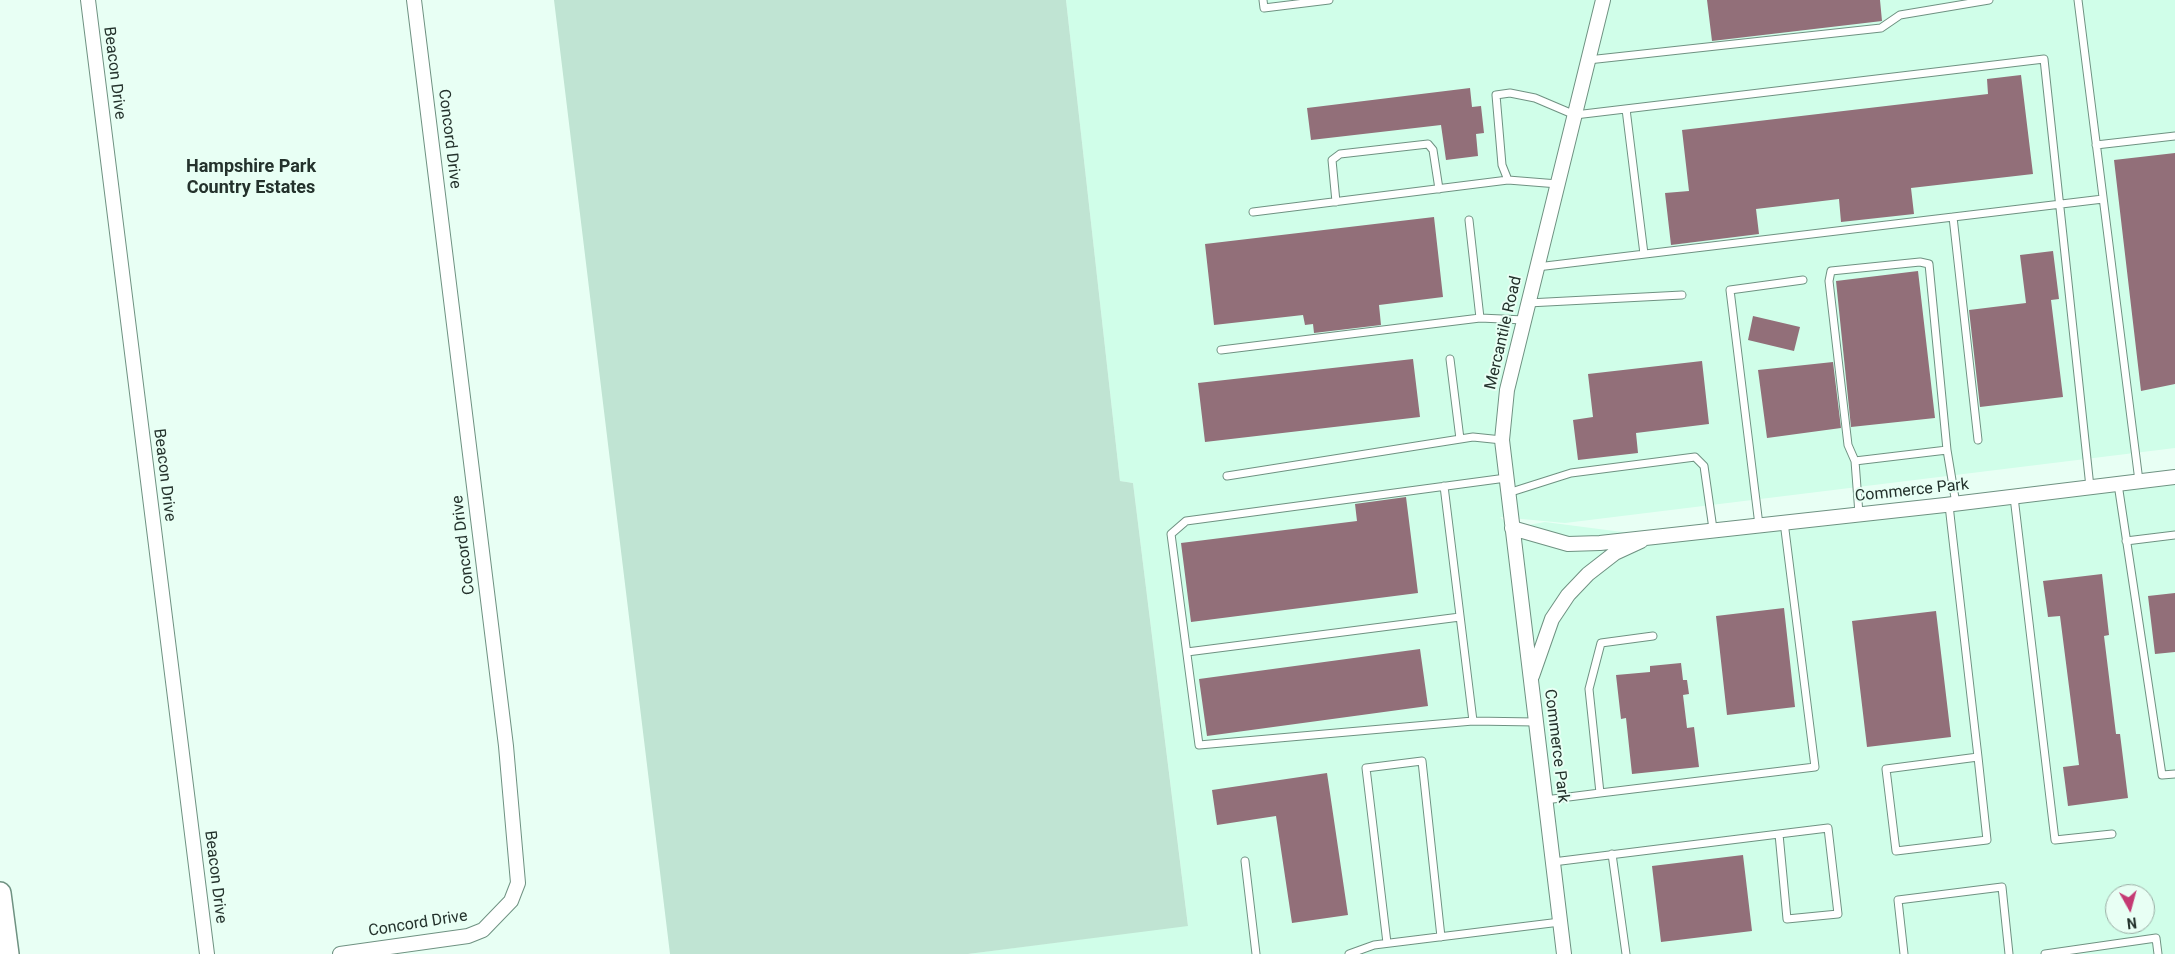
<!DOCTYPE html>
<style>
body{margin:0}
#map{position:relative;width:2175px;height:954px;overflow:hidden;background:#e8fff4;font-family:Roboto,sans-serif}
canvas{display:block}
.north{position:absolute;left:2105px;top:884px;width:50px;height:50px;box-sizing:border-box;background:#e8fff4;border:1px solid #9aada4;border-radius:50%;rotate:173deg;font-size:14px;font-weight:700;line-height:20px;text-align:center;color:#24322c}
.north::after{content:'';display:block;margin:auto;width:18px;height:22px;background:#c43a73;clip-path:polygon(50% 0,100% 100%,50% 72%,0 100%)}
</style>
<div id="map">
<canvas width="2175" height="954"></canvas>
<div class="north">N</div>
</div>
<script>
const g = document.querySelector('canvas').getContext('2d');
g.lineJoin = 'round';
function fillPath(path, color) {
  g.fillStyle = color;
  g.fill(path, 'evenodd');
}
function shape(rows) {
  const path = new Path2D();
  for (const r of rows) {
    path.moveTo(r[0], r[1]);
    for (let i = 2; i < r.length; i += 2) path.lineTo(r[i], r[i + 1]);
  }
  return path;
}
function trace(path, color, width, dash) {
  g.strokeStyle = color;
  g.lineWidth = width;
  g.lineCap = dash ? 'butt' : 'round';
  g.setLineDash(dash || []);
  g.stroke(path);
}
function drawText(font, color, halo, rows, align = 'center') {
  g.font = font + ' Roboto,sans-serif';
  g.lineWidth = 4;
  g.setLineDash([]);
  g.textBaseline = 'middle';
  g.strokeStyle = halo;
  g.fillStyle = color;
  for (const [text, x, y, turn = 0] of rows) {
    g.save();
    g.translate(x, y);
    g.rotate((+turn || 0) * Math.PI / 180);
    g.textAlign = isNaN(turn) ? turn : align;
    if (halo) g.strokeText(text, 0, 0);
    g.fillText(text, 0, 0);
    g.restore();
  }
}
const built = shape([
 [1066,0,2175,0,2175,448,1565,523,1500,517,1512,528,1545,522,1653,536,2175,477,2175,954,968,954,1188,925,1133,483,1120,481],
 [2115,894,2145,894,2145,924,2115,924]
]);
const green = shape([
 [554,0,1066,0,1120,481,1133,483,1188,926,968,954,670,954]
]);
const building = shape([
 [1707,0,1880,0,1882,21,1712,41],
 [2021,75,2033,174,1911,188,1914,214,1841,222,1839,199,1756,209,1759,234,1671,245,1665,193,1689,191,1682,130,1988,94,1987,79],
 [1470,88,1472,107,1481,106,1484,133,1476,134,1478,156,1446,160,1441,125,1311,140,1307,108],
 [2175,153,2175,384,2141,391,2114,160],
 [1434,217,1443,297,1379,305,1381,325,1314,333,1313,324,1305,325,1303,315,1214,325,1205,244],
 [2053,251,2059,299,2051,300,2063,397,1980,407,1969,310,2026,303,2020,255],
 [1918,271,1935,418,1851,427,1836,281],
 [1753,316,1800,327,1794,351,1748,340],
 [1413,359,1420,417,1205,442,1198,383],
 [1702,361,1709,424,1636,433,1638,453,1578,460,1573,420,1593,417,1588,374],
 [1833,362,1841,428,1767,438,1758,370],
 [1406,497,1418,593,1191,622,1181,543,1357,521,1355,504],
 [2102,574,2109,635,2104,636,2116,734,2120,734,2128,798,2068,806,2063,767,2079,765,2060,616,2048,617,2043,581],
 [2175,593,2175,652,2155,654,2148,596],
 [1784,608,1795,707,1727,715,1716,616],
 [1936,611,1951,737,1867,747,1852,621],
 [1420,649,1428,706,1207,736,1199,679],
 [1681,663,1683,680,1687,680,1689,694,1683,695,1687,728,1694,727,1699,767,1632,774,1626,718,1621,719,1616,675,1650,672,1650,666],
 [1327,773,1348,915,1292,923,1276,816,1217,825,1212,790],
 [1743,855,1752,931,1661,942,1652,866]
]);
const lane = shape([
 [1263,0,1264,8,1329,0],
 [2078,0,2139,481],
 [1588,60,1881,28,1900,15,1989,0],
 [1626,109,1644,254],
 [2096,145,2175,136],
 [1558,184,1508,180,1502,165,1496,95,1510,93,1535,98,1575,115,2044,59,2090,487],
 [1336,202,1332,160,1340,154,1428,144,1433,150,1439,189],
 [1253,212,1508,180],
 [1953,217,1978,440],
 [1469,220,1480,318],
 [1537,267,2103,199],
 [1528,303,1682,295],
 [1221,350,1480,318,1524,320],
 [1450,359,1460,439],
 [1947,450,1855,461,1848,445,1829,281,1831,271,1920,262,1929,264,1947,450,1956,504],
 [1855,461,1859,514],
 [1227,476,1473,437,1502,440],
 [2118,484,2162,775,2175,774],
 [1444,486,1473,721,1535,722],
 [1508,493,1571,473,1695,457,1704,466,1713,529],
 [2014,497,2055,840,2112,834],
 [1949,505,1951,523,1978,757,1987,840,1896,851,1886,769,1978,757],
 [1759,525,1730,290,1803,280],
 [2126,541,2175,535],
 [1653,636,1601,643,1589,689,1600,793,1815,767,1784,522],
 [1187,652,1460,617],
 [1473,721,1199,745,1171,534,1186,521,1506,478],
 [1545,800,1600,793],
 [1612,854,1626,954],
 [1245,861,1256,954],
 [1553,862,1779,834,1828,828,1838,914,1787,919,1779,834],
 [1387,943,1366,768,1422,761,1441,937],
 [1349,954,1374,945,1560,922],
 [1904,954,1898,900,2002,887,2009,954],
 [2045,954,2156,938,2158,954]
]);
const street = shape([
 [88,0,207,954],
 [1512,528,1568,544,1600,543,1945,505,2175,477],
 [1532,676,1552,619,1568,595,1588,574,1615,553,1641,541],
 [340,954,468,936,483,930,511,901,518,883,506,746,414,0],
 [1564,954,1502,440,1507,390,1603,0]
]);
const primary = shape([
 [0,893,8,954]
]);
const streetNames = [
 ["Beacon Drive",114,73,83],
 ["Concord Drive",449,139,83],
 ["Mercantile Road",1504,333,-77],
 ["Beacon Drive",164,475,83],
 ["Commerce Park",1912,491,-6],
 ["Concord Drive",464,545,-97],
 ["Commerce Park",1556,746,83],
 ["Beacon Drive",215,877,83],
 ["Concord Drive",418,924,-9]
];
const neighbourhoodNames = [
 ["Hampshire Park",251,167],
 ["Country Estates",251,188]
];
fillPath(built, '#d0fee9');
fillPath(green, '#c0e4d3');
fillPath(building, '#926f79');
trace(lane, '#6f9282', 9);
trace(street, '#6f9282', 16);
trace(primary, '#6f9282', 24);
trace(lane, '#fff', 7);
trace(street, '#fff', 14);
trace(primary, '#fff', 21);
drawText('16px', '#24322c', '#e8fff4', streetNames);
drawText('bold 18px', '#24322c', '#e8fff4', neighbourhoodNames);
</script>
